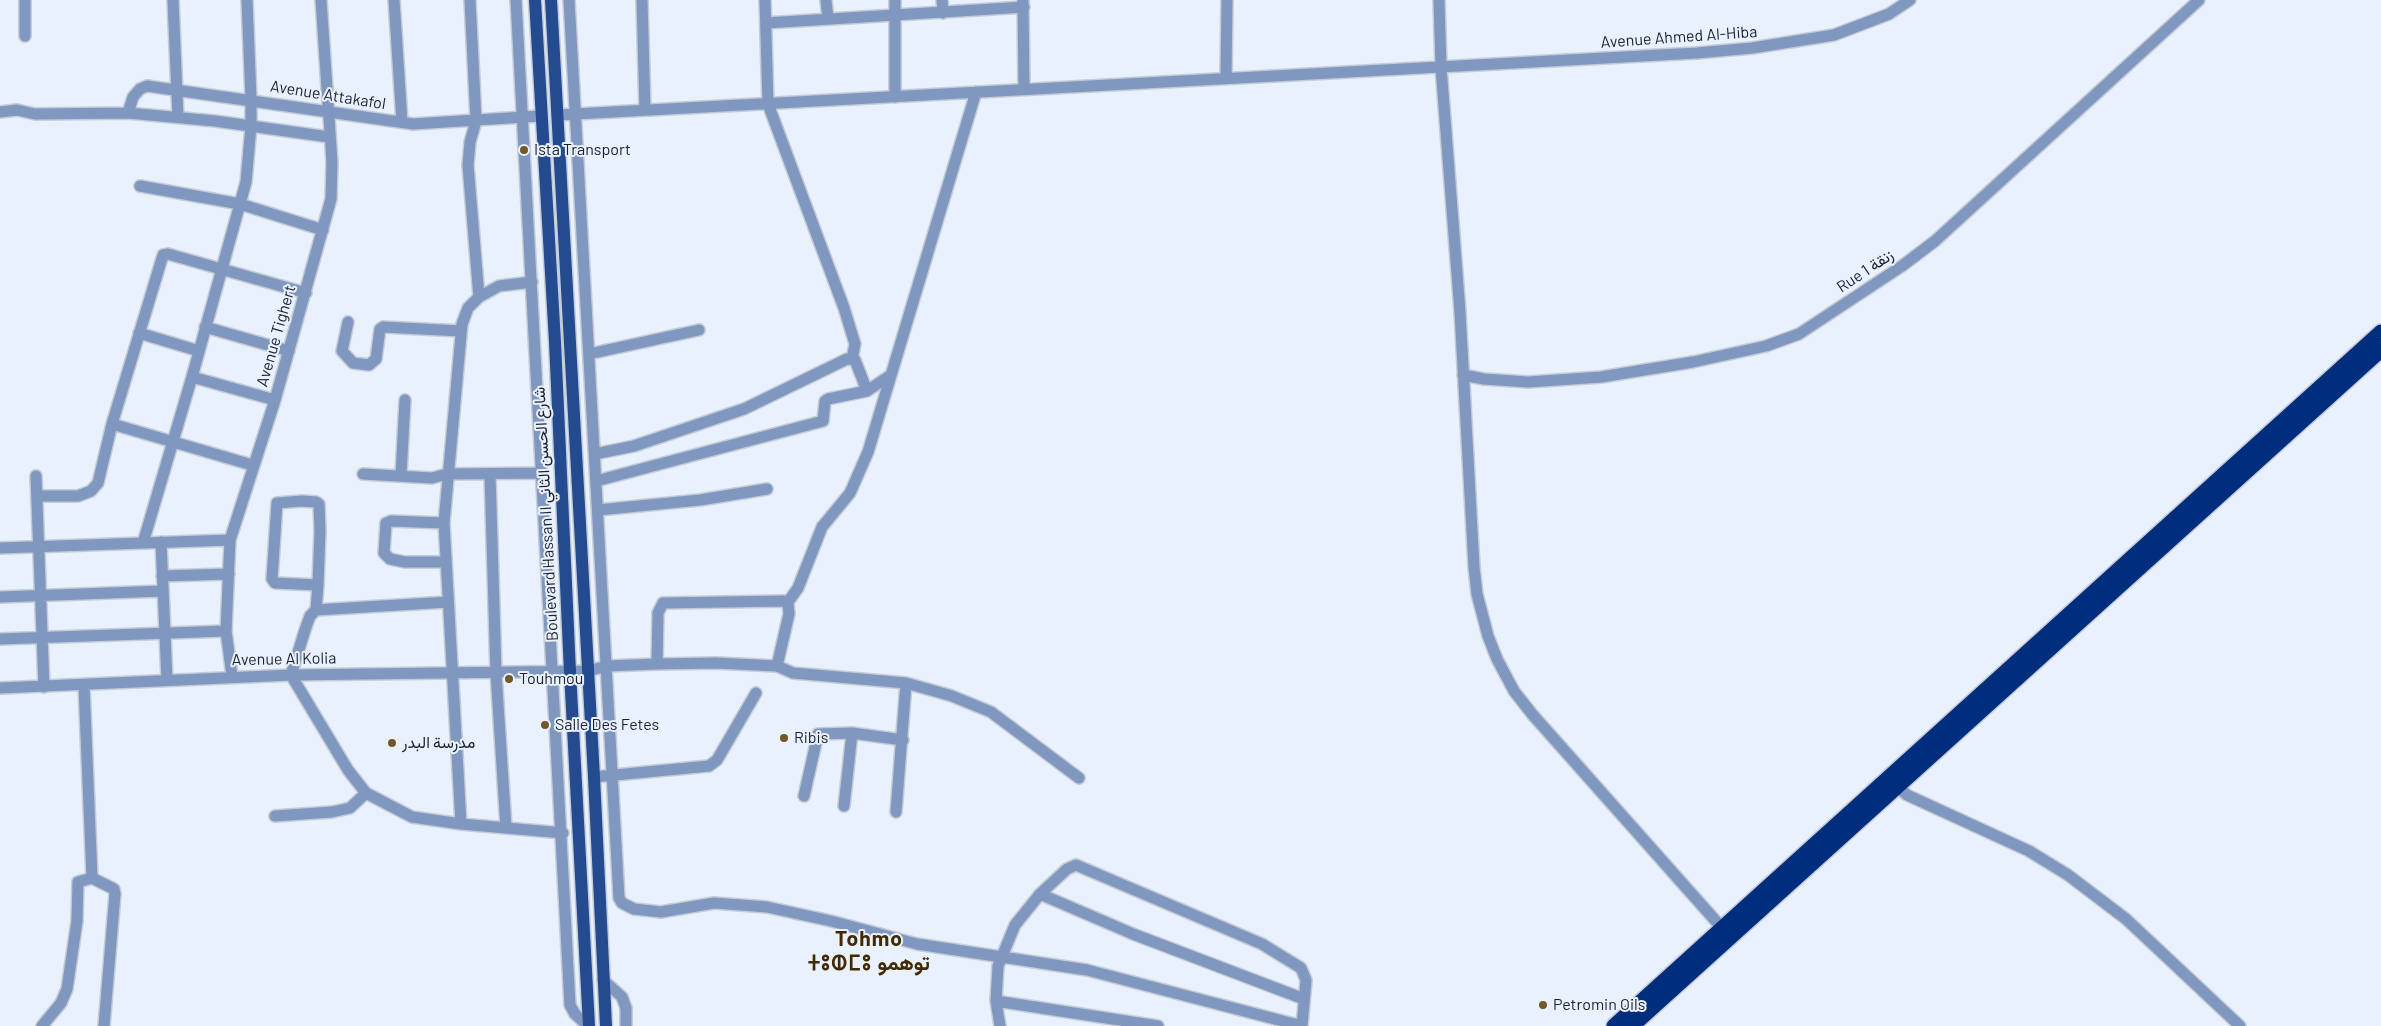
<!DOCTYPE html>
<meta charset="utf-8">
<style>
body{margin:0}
canvas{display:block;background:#e9f1fd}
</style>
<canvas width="2381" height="1026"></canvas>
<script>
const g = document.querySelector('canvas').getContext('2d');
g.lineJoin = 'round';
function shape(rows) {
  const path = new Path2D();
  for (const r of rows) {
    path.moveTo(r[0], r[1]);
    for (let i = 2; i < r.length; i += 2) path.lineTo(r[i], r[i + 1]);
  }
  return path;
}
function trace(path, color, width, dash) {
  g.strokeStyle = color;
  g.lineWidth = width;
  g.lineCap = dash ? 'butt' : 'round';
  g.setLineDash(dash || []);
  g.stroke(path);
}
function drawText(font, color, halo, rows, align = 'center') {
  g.font = font + ' Barlow,Vazirmatn,"Noto Sans Tifinagh",sans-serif';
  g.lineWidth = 4;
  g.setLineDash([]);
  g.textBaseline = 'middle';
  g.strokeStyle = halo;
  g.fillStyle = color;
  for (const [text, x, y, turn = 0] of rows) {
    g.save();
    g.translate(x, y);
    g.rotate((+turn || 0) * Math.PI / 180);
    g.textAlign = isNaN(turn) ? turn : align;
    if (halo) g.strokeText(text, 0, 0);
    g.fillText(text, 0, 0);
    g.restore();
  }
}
const minor = shape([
 [25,0,25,36],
 [173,0,178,117],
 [394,0,402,122],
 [470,0,476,121,470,142,468,165,479,297],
 [516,0,570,1005,575,1014,588,1026],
 [569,0,619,898,622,903,634,909,661,912,714,903,767,907,831,921,917,944,1087,970,1302,1026],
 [642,0,645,110],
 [765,0,768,104,844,308,855,344,852,359],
 [826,0,828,19],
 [942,0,943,13],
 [1439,0,1441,67,1460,312,1474,567,1477,594,1488,636,1497,659,1514,691,1532,714,1722,928],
 [1023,1,1024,89],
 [766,23,1024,7],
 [1226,78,1227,0],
 [895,97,895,0],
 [0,112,17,110,35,114,128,113,215,121,329,137],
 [128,113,133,97,140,89,147,86,413,124,540,116],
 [557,115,1697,53,1752,48,1834,35,1889,14,1910,0],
 [140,186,240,204,323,230],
 [348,322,342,351,353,363,369,365,376,359,380,329,383,327,461,331],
 [205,327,289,351],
 [139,333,199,351],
 [589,354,699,330],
 [1463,375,1484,379,1528,382,1601,377,1693,362,1766,346,1799,334,1902,266,1935,241,2199,0],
 [192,377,275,400],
 [112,424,252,465],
 [595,454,634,446,744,409,847,359,855,360,867,391],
 [363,474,432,478,447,474,542,473],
 [401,475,405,400],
 [490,475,496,673,506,827],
 [36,476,44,687],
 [596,481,823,421,825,401,828,399,867,391,891,375],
 [38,496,78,496,91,491,98,483,112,424,163,255,168,254,306,293],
 [598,510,700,500,767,489],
 [444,523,391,521,386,523,384,553,390,559,405,562,446,562],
 [161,542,167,680],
 [143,543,192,377,246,182,251,126,251,99,247,0],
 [0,548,230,540],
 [162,576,229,574],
 [318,585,275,583,272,579,277,503,302,501,316,502,319,504,320,531,318,585,316,610,310,616,305,630,291,675,348,770,366,793,412,817,461,824,563,833],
 [0,597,163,591],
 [788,602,798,588,822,527,850,493,868,452,976,92],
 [316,610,448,602],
 [0,639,226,631],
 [657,664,658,613,663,603,784,601,788,602,789,614,777,666],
 [232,676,226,631,230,540,275,400,331,199,332,162,321,0],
 [84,685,92,878],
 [0,688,291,675,588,671,607,666,657,664,716,663,777,666,793,673,906,683,952,696,991,712,1079,778],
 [594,777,709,766,717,760,756,693],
 [1893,783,1907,795,2029,851,2068,875,2126,919,2240,1026],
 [804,796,818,734,852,733,903,740],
 [844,806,852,733],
 [896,812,906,683],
 [275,816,332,812,350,808,366,793],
 [461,824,444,523,462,324,468,308,479,297,499,286,532,282],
 [1040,894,1133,934,1304,999],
 [603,980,622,997,626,1008,626,1026],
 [996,1001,1158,1026],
 [42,1026,61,1003,67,989,77,921,78,882,92,878,114,889,115,894,104,1026],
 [1000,1026,996,1001,998,966,1015,925,1040,894,1067,869,1076,865,1262,944,1301,968,1306,980,1302,1026]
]);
const major = shape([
 [535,0,555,342,570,672,589,1026],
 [551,0,594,777,606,1026]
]);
const highway = shape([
 [1614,1026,2381,332],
 [1632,1026,2381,350]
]);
const markers = [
 [524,150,5,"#725729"],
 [509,679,5,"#725729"],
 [545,725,5,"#725729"],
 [784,738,5,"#725729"],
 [392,743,5,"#725729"],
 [1543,1005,5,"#725729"]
];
const streetNames = [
 ["Avenue Ahmed Al-Hiba",1679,37,-4],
 ["Avenue Attakafol",328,95,9],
 ["Rue 1 زنقة",1865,271,-34],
 ["Avenue Tighert",276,336,-74],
 ["Boulevard Hassan II شارع الحسن الثاني",546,514,-93],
 ["Avenue Al Kolia",284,659,-1]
];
const poiNames = [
 ["Ista Transport",534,150],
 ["Touhmou",519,679],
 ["Salle Des Fetes",555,725],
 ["Ribis",794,738],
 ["مدرسة البدر",402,743],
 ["Petromin Oils",1553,1005]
];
const districtNames = [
 ["Tohmo",869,939],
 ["ⵜⵓⵀⵎⵓ توهمو",869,963]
];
trace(minor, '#c4ccd8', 14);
trace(major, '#c4ccd8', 15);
trace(highway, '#c4ccd8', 18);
trace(minor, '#8097bf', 11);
trace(major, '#244b90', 12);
trace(highway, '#002d7d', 15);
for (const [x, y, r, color] of markers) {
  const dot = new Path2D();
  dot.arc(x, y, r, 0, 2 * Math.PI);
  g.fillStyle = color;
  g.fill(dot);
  trace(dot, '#e9f1fd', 2);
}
drawText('16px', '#1c222d', '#e9f1fd', streetNames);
drawText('16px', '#1c222d', '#e9f1fd', poiNames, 'left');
g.letterSpacing = '1px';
drawText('bold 21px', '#3f2a03', '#e9f1fd', districtNames);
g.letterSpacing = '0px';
</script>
